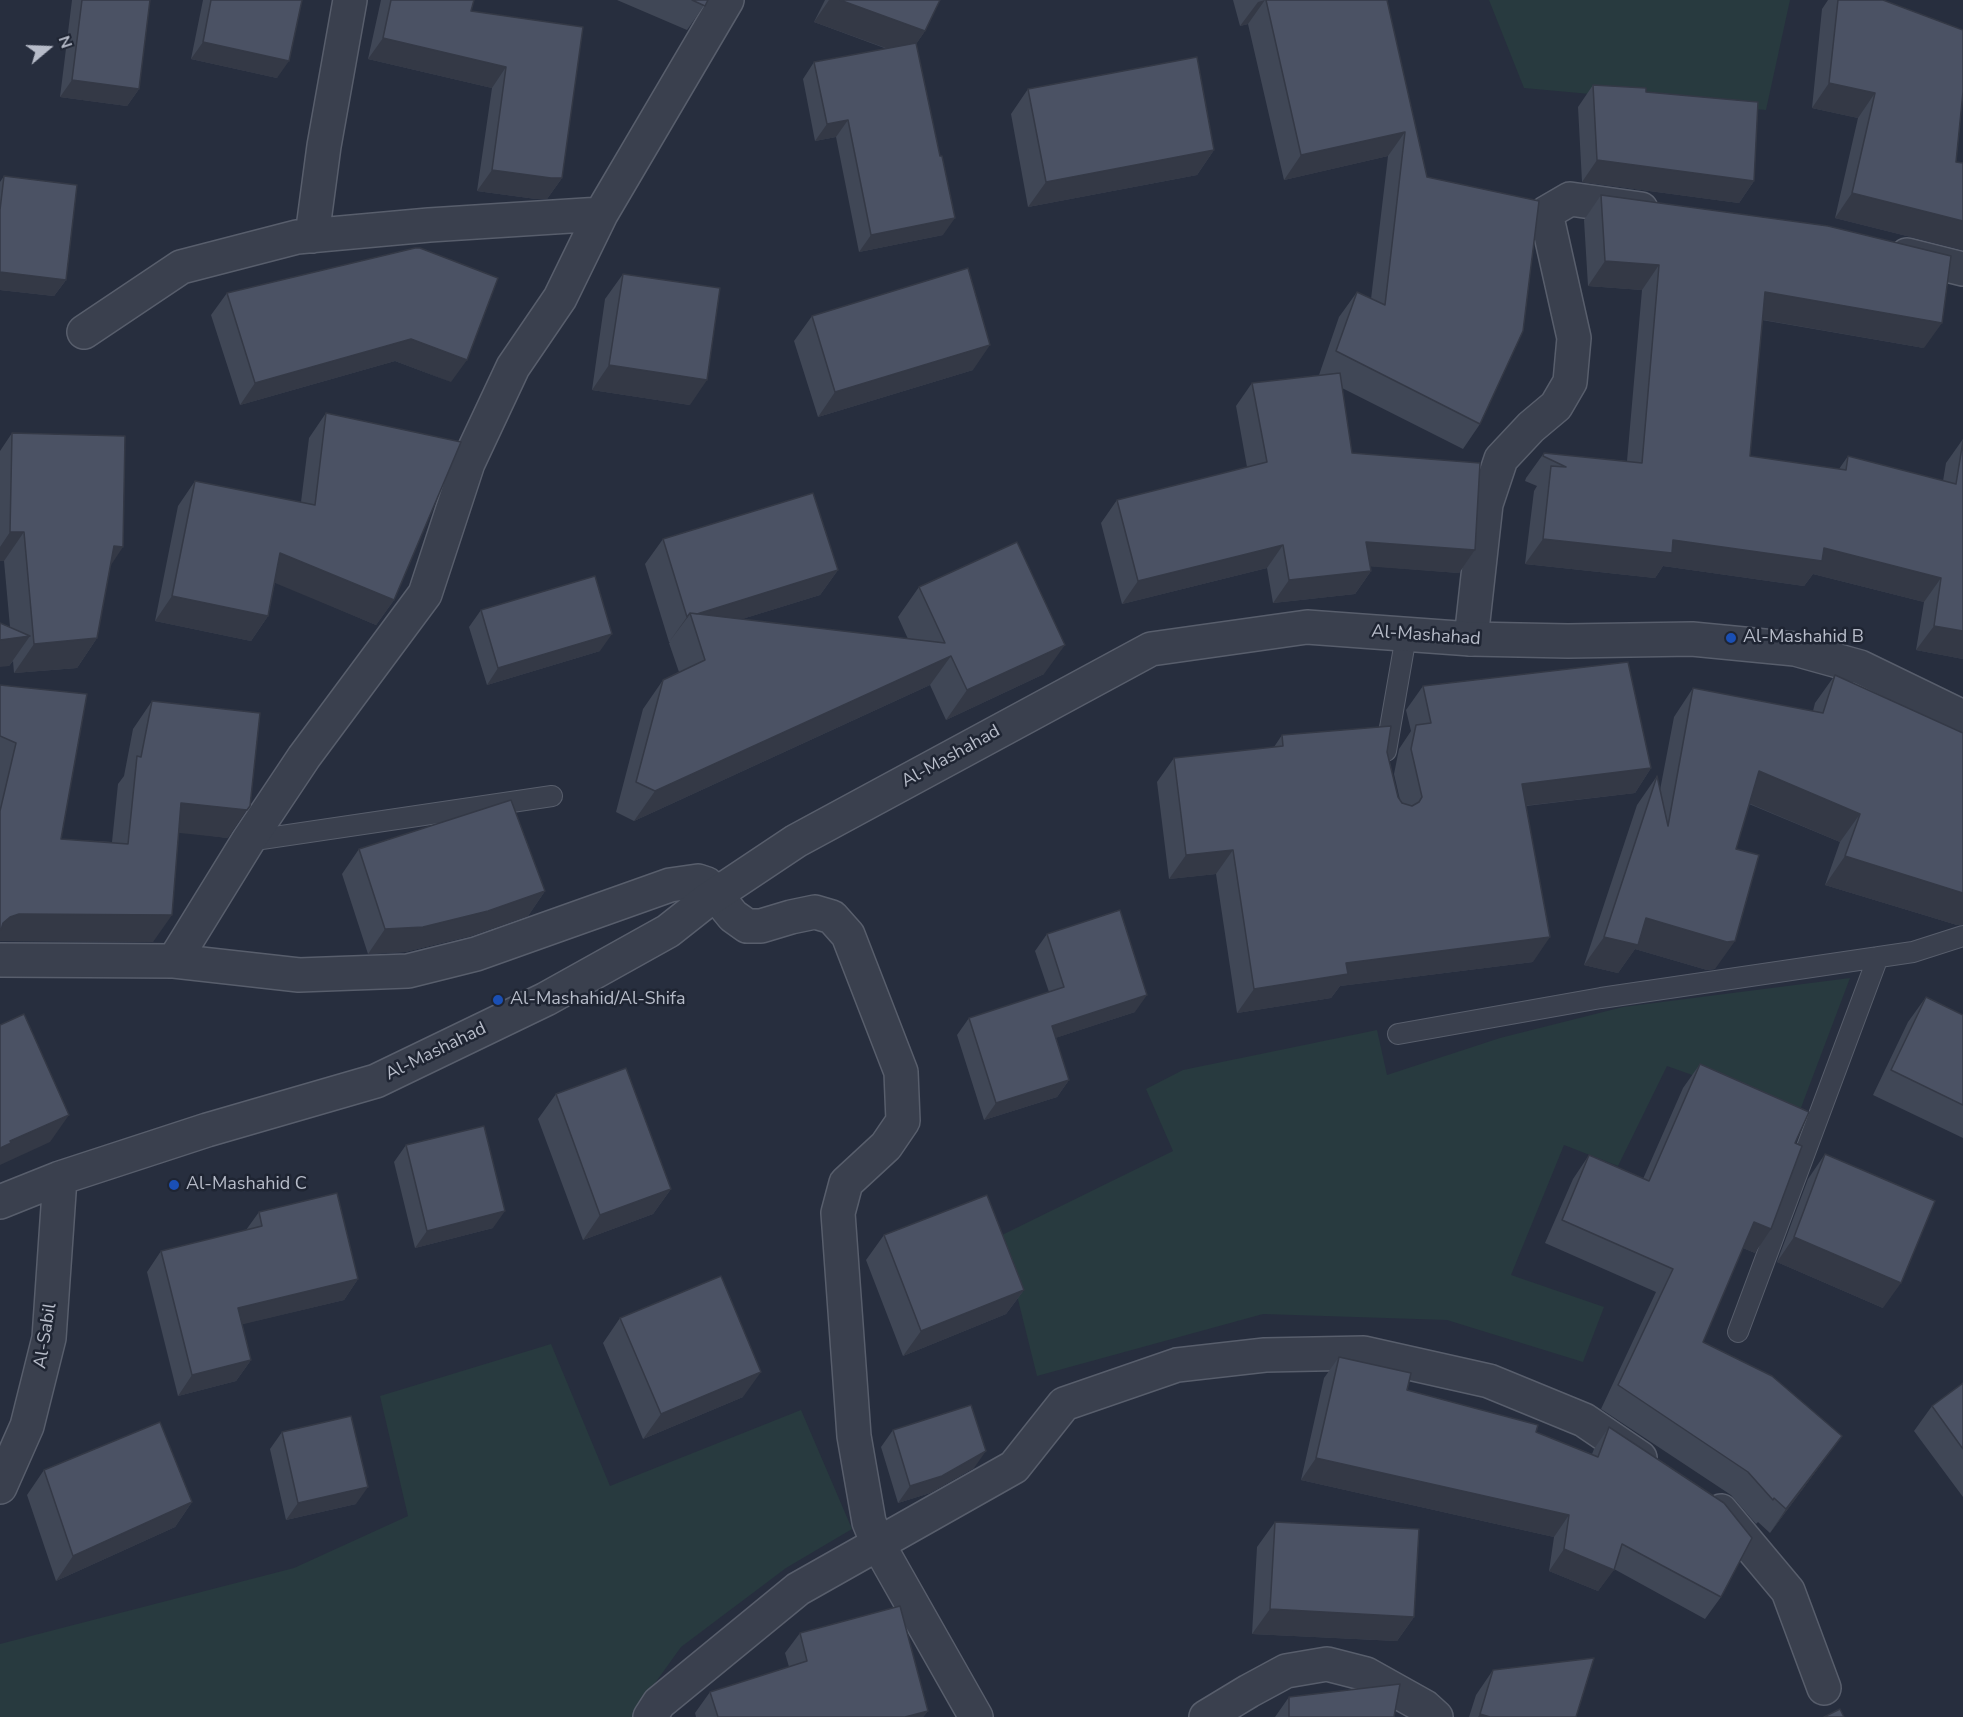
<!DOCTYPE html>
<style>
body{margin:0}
#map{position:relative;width:1963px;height:1717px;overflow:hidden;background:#272e3e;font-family:"Nunito Sans",sans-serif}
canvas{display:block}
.north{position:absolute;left:18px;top:18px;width:60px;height:60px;-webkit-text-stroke:4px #1f2533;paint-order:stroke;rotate:71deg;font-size:16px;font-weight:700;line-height:24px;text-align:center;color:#b7bcc9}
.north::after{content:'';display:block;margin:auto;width:21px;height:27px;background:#b7bcc9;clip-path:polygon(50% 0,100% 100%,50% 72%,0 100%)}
</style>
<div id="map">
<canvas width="1963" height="1717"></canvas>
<div class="north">N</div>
</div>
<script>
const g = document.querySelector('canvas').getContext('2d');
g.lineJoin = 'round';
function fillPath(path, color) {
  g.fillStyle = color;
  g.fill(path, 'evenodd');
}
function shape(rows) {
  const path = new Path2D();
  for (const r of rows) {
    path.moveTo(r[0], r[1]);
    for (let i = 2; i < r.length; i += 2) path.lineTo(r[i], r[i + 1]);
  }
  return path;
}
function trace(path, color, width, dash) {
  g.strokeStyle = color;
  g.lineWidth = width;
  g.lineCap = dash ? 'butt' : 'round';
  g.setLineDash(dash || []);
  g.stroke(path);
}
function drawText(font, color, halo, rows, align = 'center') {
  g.font = font + ' "Nunito Sans",sans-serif';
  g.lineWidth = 5;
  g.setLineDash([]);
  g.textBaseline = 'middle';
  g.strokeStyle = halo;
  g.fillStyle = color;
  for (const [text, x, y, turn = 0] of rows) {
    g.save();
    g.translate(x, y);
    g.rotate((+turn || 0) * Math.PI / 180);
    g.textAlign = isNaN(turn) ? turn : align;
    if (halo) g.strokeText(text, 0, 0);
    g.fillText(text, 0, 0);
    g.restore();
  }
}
const green = shape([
 [1489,0,1790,0,1766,110,1524,88],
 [1850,978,1799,1113,1667,1066,1618,1166,1564,1145,1511,1275,1604,1307,1583,1362,1447,1320,1263,1314,1037,1376,1002,1235,1173,1151,1146,1089,1183,1070,1377,1030,1387,1075,1500,1038,1623,1007],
 [551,1344,610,1486,801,1410,852,1529,786,1568,681,1647,645,1697,634,1717,0,1717,0,1644,294,1568,408,1516,380,1396]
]);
const service = shape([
 [1386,751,1406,636],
 [248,841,552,796],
 [1398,1034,1601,998,1913,952,1963,936],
 [1738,1332,1878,957]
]);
const minor = shape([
 [312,236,324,146,350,0],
 [1907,255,1963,269],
 [84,332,181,267,297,237,429,225,601,214],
 [1471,639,1486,504,1501,459,1531,427,1556,406,1570,382,1574,338,1546,213,1570,199,1641,209],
 [0,960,174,961,299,975,408,971,476,954,670,885,698,881,707,884,733,916,747,926,761,926,791,917,815,912,832,917,848,935,901,1072,903,1121,886,1146,846,1183,838,1213,854,1436,869,1522,878,1544,976,1717],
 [174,961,248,841,304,757,425,594,468,463,513,367,560,298,601,214,727,0],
 [1721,1511,1788,1591,1824,1688],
 [650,1717,659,1703,798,1589,1014,1467,1064,1404,1177,1365,1265,1355,1364,1353,1489,1381,1584,1420,1640,1458],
 [1206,1717,1249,1691,1286,1671,1327,1664,1366,1674,1425,1707,1436,1717]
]);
const tertiary = shape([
 [0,1202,60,1178,207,1130,376,1081,546,999,668,931,706,901,796,841,1151,649,1307,627,1471,639,1568,641,1692,639,1795,649,1860,667,1963,717],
 [0,1487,27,1426,49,1338,60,1178]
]);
const wall = shape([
 [72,0,150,0,139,89,127,106,60,97],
 [203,0,302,0,277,78,191,59],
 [381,0,474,0,471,11,583,27,562,178,547,199,536,199,477,191,492,88,368,59],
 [617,0,708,0,687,30],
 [825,0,940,0,925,31,916,44,943,235,859,252,836,137,815,141,803,79,814,62,887,49,814,22],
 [1233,0,1387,0,1480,424,1463,449,1342,388,1352,453,1475,550,1459,573,1370,566,1371,571,1355,594,1273,603,1267,568,1122,604,1101,523,1117,500,1247,467,1236,406,1252,383,1319,375,1339,317,1357,292,1371,299,1388,156,1284,180,1248,24,1240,26],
 [1828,0,1883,0,1956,162,1963,163,1963,250,1835,218,1858,118,1812,108,1822,9],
 [1593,85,1646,92,1754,181,1739,203,1582,182,1578,107],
 [1028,89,1214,150,1197,175,1028,207,1011,114],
 [4,176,66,280,54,296,0,290,0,182],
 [1601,195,1924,348,1762,320,1750,456,1839,469,1848,456,1943,481,1946,463,1963,439,1963,659,1916,650,1924,602,1813,574,1804,586,1663,566,1655,578,1525,564,1534,491,1537,486,1525,481,1526,478,1544,453,1627,461,1642,290,1588,286,1584,220],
 [623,274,690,405,592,390,605,299],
 [227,293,451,382,395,361,240,405,211,315],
 [812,316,973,370,818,417,794,341],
 [326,413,394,600,376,625,275,582,268,616,251,641,155,621,178,506,195,481,301,502,309,438],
 [12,433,110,566,97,638,77,668,14,673,13,661,9,666,10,627,4,561,0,561,0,451],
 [663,539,838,570,820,595,742,619,908,639,898,617,919,587,1044,674,946,720,930,685,634,821,616,812,643,709,663,680,679,672,669,643,670,642,669,642,645,564],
 [481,610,600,651,487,685,469,627],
 [1835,675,1963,733,1963,925,1957,925,1825,885,1840,842,1749,804,1736,849,1715,969,1707,970,1635,949,1618,973,1584,965,1637,805,1657,776,1660,790,1674,717,1693,688,1813,711,1815,703],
 [0,685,61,839,112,842,118,784,124,776,133,729,152,701,228,838,179,832,153,942,0,941],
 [1423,686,1651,768,1635,793,1526,806,1533,962,1340,986,1331,998,1237,1013,1216,874,1169,879,1157,782,1174,758,1274,747,1282,735,1398,797,1400,800,1394,774,1399,749,1411,731,1406,710],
 [359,849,545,891,528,916,471,936,405,952,368,954,342,874],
 [1047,934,1135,1012,1055,1038,1069,1080,1057,1097,984,1120,957,1035,969,1018,1049,992,1035,951],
 [1926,997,1963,1015,1963,1138,1873,1095,1908,1022],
 [1700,1064,1795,1143,1755,1253,1743,1248,1703,1342,1842,1436,1770,1533,1758,1522,1756,1524,1731,1495,1601,1409,1656,1292,1545,1243,1573,1179,1589,1155,1643,1179,1683,1088],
 [556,1094,671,1189,653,1214,583,1240,538,1119],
 [406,1145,493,1228,415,1248,394,1162],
 [1825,1154,1883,1308,1777,1262,1808,1179],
 [259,1212,358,1279,344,1300,242,1324,251,1360,236,1381,178,1396,147,1272,161,1251,246,1230],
 [884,1235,1024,1290,1006,1314,903,1356,866,1260],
 [620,1318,743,1397,643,1439,603,1343],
 [1339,1357,1407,1390,1536,1432,1592,1454,1594,1449,1609,1427,1721,1597,1705,1619,1614,1569,1598,1591,1549,1571,1554,1537,1301,1480,1324,1378],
 [1963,1383,1963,1497,1914,1431,1932,1406],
 [893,1430,974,1468,930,1493,898,1503,881,1447],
 [282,1432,356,1504,286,1520,270,1449],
 [44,1470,192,1502,175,1527,56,1581,27,1495],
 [1275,1522,1414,1617,1397,1641,1252,1634,1257,1547],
 [800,1633,928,1711,923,1717,696,1717,695,1713,710,1692,789,1667,785,1653],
 [1493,1670,1576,1717,1469,1717,1476,1695],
 [1289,1697,1394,1717,1275,1717]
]);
const shadedWall = shape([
 [829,0,840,0,925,31,908,56,814,22],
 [1265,0,1248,24,1240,26,1258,2],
 [383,38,506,67,492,88,368,59],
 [203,42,289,61,277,78,191,59],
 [72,80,139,89,127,106,60,97],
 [1829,83,1875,93,1858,118,1812,108],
 [848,120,836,137,815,141,827,124],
 [1405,132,1388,156,1284,180,1301,155],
 [1214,150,1197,175,1028,207,1046,182],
 [1597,160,1754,181,1739,203,1582,182],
 [492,170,562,178,547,199,536,199,477,191],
 [1852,193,1963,221,1963,250,1835,218],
 [955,218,943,235,859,252,871,235],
 [1605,261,1659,265,1642,290,1588,286],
 [0,272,66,280,54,296,0,290],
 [1765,292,1942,323,1924,348,1747,317],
 [411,339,467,360,451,382,395,361,240,405,255,383],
 [990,345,973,370,818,417,835,392],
 [609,365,707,380,690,405,592,390],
 [10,532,24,532,4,561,0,561,0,547],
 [1543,539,1673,540,1824,548,1941,578,1924,602,1813,574,1804,586,1663,566,1655,578,1525,564],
 [1366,542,1475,550,1459,573,1350,565],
 [1283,545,1267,568,1122,604,1138,581],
 [114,546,123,547,103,577],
 [280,553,394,600,376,625,263,578],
 [838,570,820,595,697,633,691,616],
 [1371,571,1355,594,1273,603,1289,580],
 [172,596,268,616,251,641,155,621],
 [687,617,688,617,669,642],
 [1934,626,1963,631,1963,659,1916,650],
 [612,634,600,651,487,685,498,668],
 [30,636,9,666,0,667,0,640],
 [97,638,77,668,14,673,34,644],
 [1065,645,1044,674,946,720,967,690],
 [951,656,930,685,634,821,655,791],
 [1651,768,1635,793,1505,808,1522,784],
 [1759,771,1860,814,1840,842,1739,799],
 [181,803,247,810,228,838,161,831],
 [1233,850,1216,874,1169,879,1186,855],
 [1845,856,1963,893,1963,925,1957,925,1825,885],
 [545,891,528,916,471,936,405,952,368,954,385,929],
 [19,914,172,915,153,942,0,941,0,927,3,923,10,917],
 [1646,918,1735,941,1715,969,1707,970,1635,949,1618,973,1584,965,1604,937],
 [1550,937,1533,962,1340,986,1331,998,1237,1013,1254,989,1346,963],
 [1147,995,1135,1012,1040,1043,1052,1026],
 [1069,1080,1057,1097,984,1120,996,1103],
 [69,1115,50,1142,0,1165,0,1148,10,1141],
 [671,1189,653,1214,583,1240,600,1215],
 [505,1211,493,1228,415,1248,427,1231],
 [1754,1222,1771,1229,1755,1253,1738,1246],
 [1794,1237,1901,1283,1883,1308,1777,1262],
 [358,1279,344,1300,223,1329,238,1308],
 [1024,1290,1006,1314,903,1356,921,1331],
 [251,1360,236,1381,178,1396,192,1375],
 [761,1372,743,1397,643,1439,661,1414],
 [1842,1436,1825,1459,1770,1533,1786,1509],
 [986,1451,974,1468,930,1493,898,1503,910,1486],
 [1316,1458,1569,1515,1554,1537,1301,1480],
 [368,1487,356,1504,286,1520,298,1503],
 [192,1502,175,1527,56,1581,73,1556],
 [1564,1549,1614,1570,1598,1591,1549,1571],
 [1270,1609,1414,1617,1397,1641,1252,1634],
 [928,1711,923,1717,905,1717],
 [1480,1714,1490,1717,1478,1717]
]);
const building = shape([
 [82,0,150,0,139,89,72,80,82,0],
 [211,0,302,0,289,61,203,42,211,0],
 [391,0,474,0,471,11,583,27,562,178,551,178,492,170,506,67,383,38,391,0],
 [692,0,708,0,705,6,692,0],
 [840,0,940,0,925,31,840,0],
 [1266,0,1387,0,1427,177,1539,201,1523,331,1480,424,1336,351,1357,292,1385,305,1405,132,1301,155,1266,0],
 [1838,0,1883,0,1963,30,1963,92,1956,162,1963,163,1963,221,1852,193,1875,93,1829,83,1838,0],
 [916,43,940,156,942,156,955,218,871,235,848,120,827,124,814,62,916,43],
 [1197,57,1214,150,1046,182,1028,89,1197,57],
 [1593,85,1646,88,1646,92,1758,102,1754,181,1597,160,1593,85],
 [4,176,77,185,66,280,0,272,0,210,4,176],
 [1601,195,1828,226,1951,256,1942,323,1765,292,1750,456,1846,470,1848,456,1956,484,1963,441,1963,631,1934,626,1941,578,1824,548,1822,561,1673,540,1672,553,1543,539,1551,466,1566,467,1543,456,1544,453,1642,463,1659,265,1605,261,1601,195],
 [415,248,420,248,498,278,467,360,411,339,255,383,227,293,415,248],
 [968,268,990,345,835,392,812,316,968,268],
 [623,274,720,288,707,380,609,365,623,274],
 [1340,373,1352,453,1480,463,1475,550,1366,542,1371,571,1289,580,1283,545,1138,581,1117,500,1267,462,1252,383,1340,373],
 [326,413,461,442,394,600,280,553,268,616,172,596,195,481,315,505,326,413],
 [12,433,125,436,123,547,114,546,97,638,34,644,24,532,10,532,12,433],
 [813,493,838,570,697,614,690,613,687,617,663,539,813,493],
 [1017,542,1065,645,967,690,951,656,655,791,636,782,663,680,705,660,690,613,945,643,919,587,1017,542],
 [595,576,612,634,498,668,481,610,595,576],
 [0,623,30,636,0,640,0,623],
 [1628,662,1651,768,1522,784,1550,937,1346,963,1348,974,1254,989,1233,850,1186,855,1174,758,1283,746,1282,735,1391,726,1387,752,1398,797,1402,803,1412,806,1419,802,1422,797,1411,749,1416,725,1431,723,1423,686,1628,662],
 [1835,675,1963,733,1963,893,1845,856,1860,814,1759,771,1736,849,1759,855,1735,941,1727,942,1646,918,1638,945,1604,937,1657,776,1668,826,1693,688,1823,713,1835,675],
 [0,685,87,694,61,839,128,844,137,756,141,757,152,701,260,713,250,806,247,810,181,803,172,915,19,914,10,917,3,923,1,930,0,930,0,811,16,743,0,736,0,685],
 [511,800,545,891,488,911,423,927,385,929,359,849,511,800],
 [1120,910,1147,995,1052,1026,1069,1080,996,1103,969,1018,1064,987,1047,934,1120,910],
 [1926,997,1963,1015,1963,1105,1891,1070,1926,997],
 [24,1014,69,1115,10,1141,11,1143,0,1148,0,1025,24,1014],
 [1700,1064,1809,1112,1795,1143,1802,1146,1771,1229,1754,1222,1703,1342,1772,1376,1842,1436,1786,1509,1774,1498,1773,1500,1748,1472,1618,1385,1673,1269,1562,1220,1589,1155,1649,1181,1700,1064],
 [626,1068,671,1189,600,1215,556,1094,626,1068],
 [484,1126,505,1211,427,1231,406,1145,484,1126],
 [1825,1154,1935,1201,1901,1283,1794,1237,1825,1154],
 [337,1193,358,1279,238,1308,251,1360,192,1375,161,1251,262,1226,259,1212,337,1193],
 [987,1195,1024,1290,921,1331,884,1235,987,1195],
 [721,1276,761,1372,661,1414,620,1318,721,1276],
 [1339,1357,1411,1373,1407,1390,1538,1425,1536,1432,1598,1457,1609,1427,1724,1503,1752,1538,1721,1597,1622,1544,1614,1570,1564,1549,1569,1515,1316,1458,1339,1357],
 [1963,1383,1963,1449,1932,1406,1963,1383],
 [971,1405,986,1451,942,1476,910,1486,893,1430,971,1405],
 [351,1416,368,1487,298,1503,282,1432,351,1416],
 [160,1422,192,1502,73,1556,44,1470,160,1422],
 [1275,1522,1419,1529,1414,1617,1270,1609,1275,1522],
 [900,1606,928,1711,905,1717,718,1717,710,1692,807,1661,800,1633,900,1606],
 [1594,1658,1576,1717,1490,1717,1480,1714,1493,1670,1594,1658],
 [1400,1684,1394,1717,1289,1717,1289,1697,1400,1684],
 [1840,1709,1844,1717,1824,1717,1840,1709]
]);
const markers = [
 [1731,638,6,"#1a4fb4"],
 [498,1000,6,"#1a4fb4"],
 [174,1185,6,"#1a4fb4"]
];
const streetNames = [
 ["Al-Mashahad",1426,636,4],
 ["Al-Mashahad",951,757,-29],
 ["Al-Mashahad",436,1052,-26],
 ["Al-Sabil",46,1336,-81]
];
const poiNames = [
 ["Al-Mashahid B",1743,638],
 ["Al-Mashahid/Al-Shifa",510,1000],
 ["Al-Mashahid C",186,1185]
];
fillPath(green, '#283a3f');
trace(service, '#585e6c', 22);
trace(minor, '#585e6c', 36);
trace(tertiary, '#585e6c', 36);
trace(service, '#3a404e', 20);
trace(minor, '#3a404e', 33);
trace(tertiary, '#3a404e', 33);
fillPath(wall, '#404756');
fillPath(shadedWall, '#343946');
fillPath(building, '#4b5264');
trace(building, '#343946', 1.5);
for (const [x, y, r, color] of markers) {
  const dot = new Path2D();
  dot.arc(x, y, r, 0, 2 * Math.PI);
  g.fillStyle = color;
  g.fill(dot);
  trace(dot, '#1f2533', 2);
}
drawText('18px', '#b7bcc9', '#1f2533', streetNames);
drawText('18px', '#b7bcc9', '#1f2533', poiNames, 'left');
</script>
